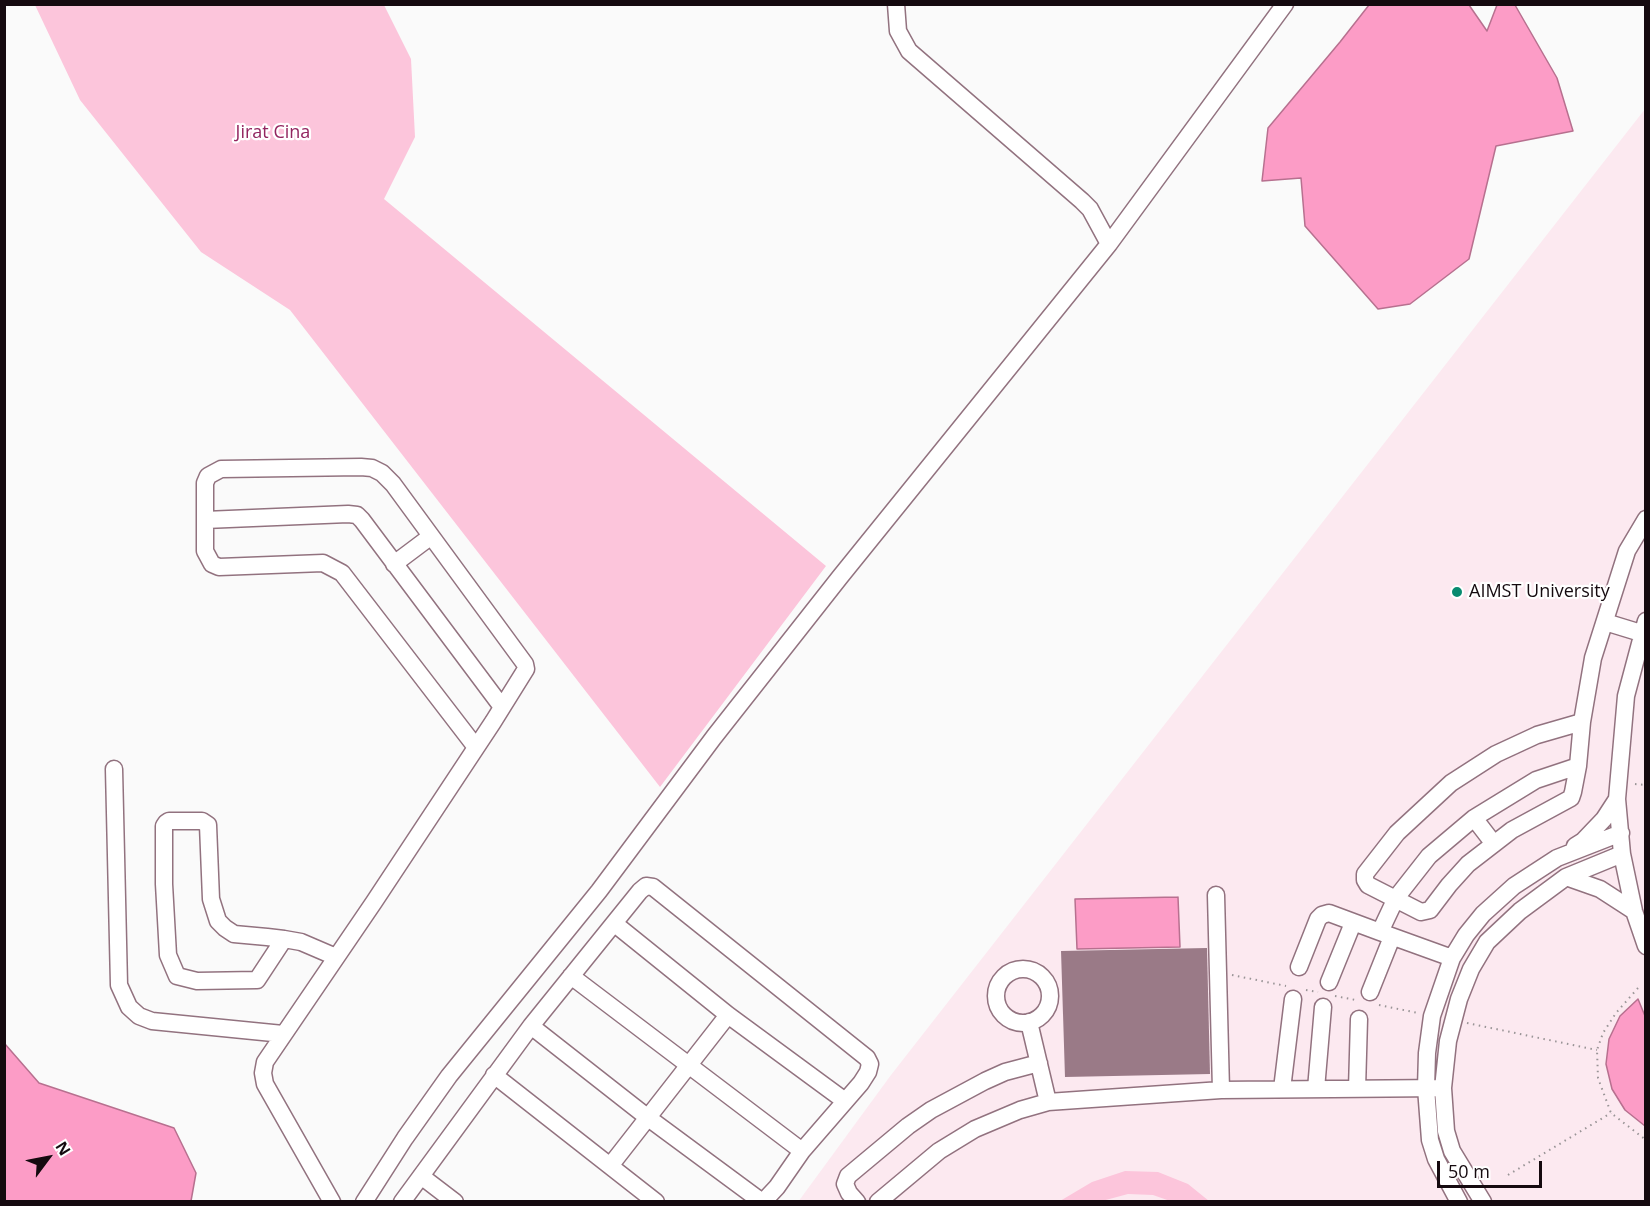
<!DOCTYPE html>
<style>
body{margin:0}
#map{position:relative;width:1650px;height:1206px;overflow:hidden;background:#fafafa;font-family:"Open Sans",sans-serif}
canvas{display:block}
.frame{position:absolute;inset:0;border:6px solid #150a0f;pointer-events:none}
.north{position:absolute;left:18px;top:1128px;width:60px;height:60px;-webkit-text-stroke:4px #fff;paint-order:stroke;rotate:58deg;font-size:16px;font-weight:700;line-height:24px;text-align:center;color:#150a0f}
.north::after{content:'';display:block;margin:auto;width:21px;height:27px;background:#150a0f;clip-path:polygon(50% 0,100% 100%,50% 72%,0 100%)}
.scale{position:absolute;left:1437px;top:1161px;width:105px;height:27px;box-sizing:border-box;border:3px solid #150a0f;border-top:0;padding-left:8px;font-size:18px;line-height:21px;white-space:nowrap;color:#150a0f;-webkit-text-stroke:4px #fff;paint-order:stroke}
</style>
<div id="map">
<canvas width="1650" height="1206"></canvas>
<div class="frame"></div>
<div class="north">N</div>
<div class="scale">50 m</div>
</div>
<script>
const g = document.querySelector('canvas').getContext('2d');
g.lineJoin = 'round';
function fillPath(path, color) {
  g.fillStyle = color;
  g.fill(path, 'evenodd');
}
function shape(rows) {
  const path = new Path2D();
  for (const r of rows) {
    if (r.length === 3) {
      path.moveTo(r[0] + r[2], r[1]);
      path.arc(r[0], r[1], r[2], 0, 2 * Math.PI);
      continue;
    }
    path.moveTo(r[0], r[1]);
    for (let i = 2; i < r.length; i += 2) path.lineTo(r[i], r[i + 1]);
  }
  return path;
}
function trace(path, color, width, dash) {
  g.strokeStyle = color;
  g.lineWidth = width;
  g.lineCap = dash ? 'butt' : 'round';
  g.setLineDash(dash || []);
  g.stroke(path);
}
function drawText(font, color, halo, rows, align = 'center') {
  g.font = font + ' "Open Sans",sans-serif';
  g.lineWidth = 4.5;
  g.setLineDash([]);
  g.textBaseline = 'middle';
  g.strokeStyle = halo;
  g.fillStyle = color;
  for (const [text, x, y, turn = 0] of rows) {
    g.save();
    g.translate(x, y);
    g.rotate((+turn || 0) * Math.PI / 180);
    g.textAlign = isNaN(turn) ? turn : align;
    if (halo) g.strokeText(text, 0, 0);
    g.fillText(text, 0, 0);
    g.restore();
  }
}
const built = shape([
 [1645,109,1645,1201,798,1202,891,1075]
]);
const green = shape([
 [35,5,384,5,411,59,415,137,384,199,826,566,660,787,290,310,201,252,80,100],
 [1125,1171,1158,1172,1188,1184,1209,1201,1170,1201,1153,1195,1128,1194,1102,1201,1060,1201,1092,1182]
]);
const water = shape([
 [1369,5,1469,5,1487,31,1497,5,1515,5,1557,78,1573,131,1496,146,1469,259,1410,304,1378,309,1305,226,1301,178,1262,181,1268,128,1340,42,1369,5],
 [1178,897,1180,947,1077,949,1075,899,1178,897],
 [1638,999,1645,1016,1645,1126,1625,1110,1612,1089,1606,1064,1609,1039,1620,1016,1638,999],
 [5,1044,39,1083,174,1128,196,1173,191,1201,5,1201,5,1044]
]);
const building = shape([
 [1207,948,1210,1074,1065,1077,1061,951]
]);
const path = shape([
 [1635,784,1646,785],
 [1232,975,1286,986],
 [1638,988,1616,1013,1603,1033,1597,1050,1598,1078,1611,1113,1646,1140],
 [1306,990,1318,992],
 [1335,996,1356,1000],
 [1379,1005,1418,1013],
 [1467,1023,1597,1050],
 [1508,1175,1611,1113]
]);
const minor = shape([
 [896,4,898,31,909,51,1082,201,1090,209,1109,244],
 [205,520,348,514,357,515,362,520,502,707],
 [394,564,430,537],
 [1646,621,1626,696,1617,799,1622,854,1634,911,1646,946],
 [1605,622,1641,633],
 [1578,766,1573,792,1571,798,1512,830,1468,864,1449,885,1430,910,1421,912,1368,885,1365,880,1365,874,1397,833,1451,783,1496,754,1537,735,1582,722,1593,658,1627,551,1646,519],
 [114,769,119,985,129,1007,139,1016,152,1021,283,1034],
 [1474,818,1494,844],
 [1575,846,1583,841,1604,819,1617,799],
 [1566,877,1600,889,1634,911],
 [1216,895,1221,1090],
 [615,924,728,1015,845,1101],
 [284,939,257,980,197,981,177,976,168,955,164,884,164,826,166,823,169,821,202,821,208,825,211,899,218,921,225,928,234,934,267,937,284,939,301,942,336,957],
 [1452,958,1380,932,1396,898,1429,856,1474,818,1536,780,1578,766,1582,722],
 [1299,967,1318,919,1322,915,1329,913,1380,932],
 [1023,996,27],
 [571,976,802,1151],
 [1329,982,1353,923],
 [1370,992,1392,937],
 [1029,1022,1048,1102],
 [531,1026,647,1117,762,1202],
 [494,1075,656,1202],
 [1282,1089,1293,999],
 [1316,1089,1323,1007],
 [1357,1089,1359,1019],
 [610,1166,728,1015],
 [421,1176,455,1202],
 [332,1202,265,1084,263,1073,265,1062,374,902,493,722,526,669,525,664,393,484,382,473,372,468,361,467,221,469,208,476,205,483,205,551,212,564,219,567,323,563,342,573,475,746],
 [364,1202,405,1138,449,1076,599,891,714,737,840,577,1109,244,1285,4],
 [402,1202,531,1026,640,891,646,886,653,887,867,1058,870,1064,868,1072,861,1083,802,1151,777,1187,763,1202],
 [857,1202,849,1193,845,1184,848,1176,908,1126,931,1110,985,1081,1005,1072,1039,1063],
 [878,1202,939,1151,975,1129,1020,1110,1048,1102,1221,1090,1443,1088],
 [1459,1202,1436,1159,1430,1140,1426,1088,1427,1053,1432,1016,1452,958,1466,935,1483,914,1514,886,1557,858,1621,833],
 [1483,1202,1452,1151,1446,1131,1443,1088,1448,1041,1459,999,1471,969,1487,942,1520,911,1566,877,1622,854]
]);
const markers = [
 [1457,592,6,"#088b70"]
];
const parkNames = [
 ["Jirat Cina",273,133]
];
const poiNames = [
 ["AIMST University",1469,592]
];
fillPath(built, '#fce9f0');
fillPath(green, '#fcc5db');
fillPath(water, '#fc9cc6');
trace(water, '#b7708f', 1.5);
fillPath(building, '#9a7a87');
trace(minor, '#92727f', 19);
trace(path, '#999496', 2, [1.5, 4.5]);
trace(minor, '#fff', 16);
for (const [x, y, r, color] of markers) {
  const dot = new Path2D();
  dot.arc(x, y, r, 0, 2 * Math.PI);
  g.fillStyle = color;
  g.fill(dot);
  trace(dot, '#fff', 2);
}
drawText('18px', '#92245f', '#fff', parkNames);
drawText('18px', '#150a0f', '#fff', poiNames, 'left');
</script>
